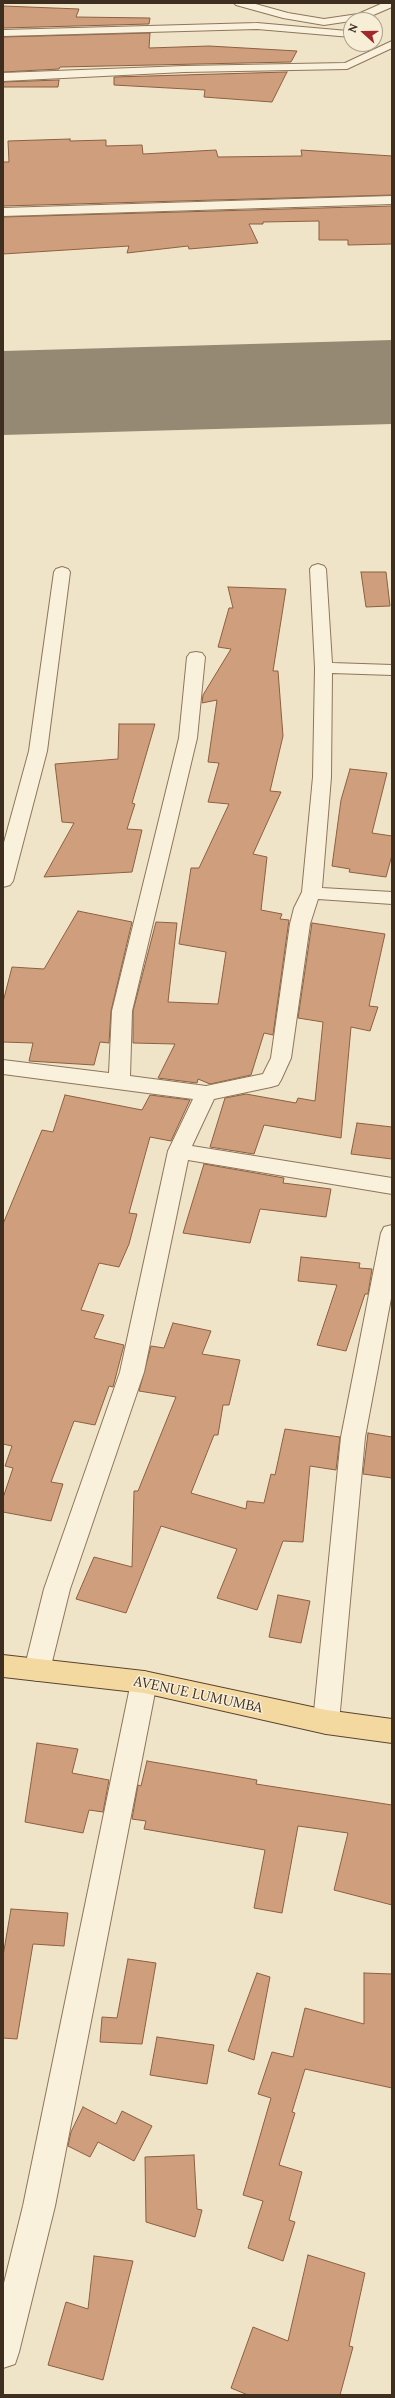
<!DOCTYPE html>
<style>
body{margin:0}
#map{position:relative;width:395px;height:2398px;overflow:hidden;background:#f0e4c8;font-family:Lora,serif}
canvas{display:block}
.frame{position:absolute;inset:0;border:4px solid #3d2e20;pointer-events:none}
.north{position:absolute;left:343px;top:12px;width:40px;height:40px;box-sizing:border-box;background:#f7eed8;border:1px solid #ada18e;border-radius:50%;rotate:291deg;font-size:11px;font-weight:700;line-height:16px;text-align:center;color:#3d2e20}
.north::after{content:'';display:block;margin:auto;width:14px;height:18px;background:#9e2a2b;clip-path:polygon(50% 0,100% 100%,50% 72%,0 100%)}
</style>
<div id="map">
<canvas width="395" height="2398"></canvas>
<div class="frame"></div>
<div class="north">N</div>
</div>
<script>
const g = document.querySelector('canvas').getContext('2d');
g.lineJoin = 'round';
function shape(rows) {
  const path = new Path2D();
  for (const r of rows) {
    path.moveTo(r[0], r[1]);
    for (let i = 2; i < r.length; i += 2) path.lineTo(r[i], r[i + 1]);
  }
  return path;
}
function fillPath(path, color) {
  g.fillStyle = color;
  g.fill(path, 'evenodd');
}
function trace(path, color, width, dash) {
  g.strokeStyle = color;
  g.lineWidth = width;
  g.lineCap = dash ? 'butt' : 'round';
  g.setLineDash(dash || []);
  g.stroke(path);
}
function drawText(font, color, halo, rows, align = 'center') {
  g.font = font + ' Lora,serif';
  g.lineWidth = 3;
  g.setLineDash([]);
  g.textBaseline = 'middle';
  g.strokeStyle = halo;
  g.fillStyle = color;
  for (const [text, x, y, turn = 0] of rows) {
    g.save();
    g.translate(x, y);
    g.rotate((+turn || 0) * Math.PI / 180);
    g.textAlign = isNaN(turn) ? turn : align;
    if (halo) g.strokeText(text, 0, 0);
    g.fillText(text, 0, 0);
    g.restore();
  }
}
const runway = shape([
 [392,340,392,424,3,435,3,351,392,340]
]);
const building = shape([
 [3,6,79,9,76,17,150,18,149,24,3,28,3,6],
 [150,33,149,48,209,46,297,51,291,62,60,67,59,69,3,72,3,37,150,33],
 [287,72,272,102,204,97,205,90,114,85,114,77,287,72],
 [59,80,58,87,3,87,3,82,59,80],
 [70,139,70,141,106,140,106,146,142,145,143,154,216,150,218,157,302,156,301,150,392,156,392,195,3,206,3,162,9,162,8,141,70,139],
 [392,206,392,244,348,245,348,240,319,240,319,221,263,222,263,224,249,224,258,243,189,249,188,246,127,253,129,246,3,254,3,217,392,206],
 [361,572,386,572,390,606,366,607,361,572],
 [228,587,286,589,273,671,278,671,283,736,270,791,281,792,253,854,267,857,261,910,282,914,280,919,289,920,273,1035,264,1033,251,1075,210,1084,198,1079,197,1083,158,1078,175,1044,133,1043,133,1011,156,922,177,923,168,1002,218,1004,226,952,179,944,191,868,199,868,229,804,208,802,219,763,208,762,217,700,202,703,203,695,231,649,218,647,229,608,233,608,228,587],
 [119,724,155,724,132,803,135,804,127,829,142,830,132,872,44,877,74,823,62,822,55,764,118,759,119,724],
 [350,769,387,773,372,833,392,836,392,855,386,877,349,872,350,869,332,866,341,800,350,769],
 [78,911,132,922,111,1011,109,1043,100,1042,94,1065,29,1061,33,1043,3,1042,3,1002,12,967,44,969,78,911],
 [312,923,385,934,369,1006,378,1007,370,1031,351,1027,341,1138,264,1125,254,1154,210,1147,225,1098,246,1094,296,1103,298,1098,315,1101,323,1022,298,1018,312,923],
 [65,1095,142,1110,150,1095,190,1100,171,1141,150,1137,129,1213,137,1214,129,1244,119,1267,99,1263,81,1310,104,1315,94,1338,124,1345,113,1387,109,1386,95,1425,74,1421,51,1482,63,1484,51,1521,3,1512,3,1498,13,1468,5,1466,12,1446,3,1444,3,1224,42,1130,53,1132,65,1095],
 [357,1123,392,1127,392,1159,351,1154,357,1123],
 [204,1164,284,1178,283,1183,331,1189,326,1217,260,1209,250,1243,183,1233,204,1164],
 [301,1257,360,1263,359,1268,372,1269,368,1294,365,1294,346,1351,317,1345,337,1285,298,1281,301,1257],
 [173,1323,211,1331,202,1354,240,1360,229,1405,223,1405,218,1435,214,1435,191,1493,246,1509,247,1501,264,1503,271,1474,275,1475,285,1429,340,1437,336,1470,310,1466,303,1542,283,1541,257,1610,217,1598,237,1549,161,1526,126,1613,76,1599,94,1557,132,1567,134,1491,138,1491,176,1397,139,1391,151,1346,164,1348,173,1323],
 [368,1433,392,1437,392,1478,363,1474,368,1433],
 [278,1595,310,1601,301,1643,269,1637,278,1595],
 [37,1743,78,1749,72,1773,109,1780,103,1812,89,1810,83,1833,25,1822,37,1743],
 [147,1761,257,1780,256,1784,392,1805,392,1905,334,1890,348,1833,298,1826,282,1913,254,1908,265,1850,144,1829,146,1821,132,1819,138,1785,141,1786,147,1761],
 [11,1909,68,1913,64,1946,33,1944,17,2039,3,2038,3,1956,11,1909],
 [128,1959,156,1963,142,2044,100,2042,102,2017,117,2018,128,1959],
 [257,1973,270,1977,254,2060,228,2051,257,1973],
 [364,1973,392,1974,392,2088,305,2069,292,2112,295,2113,279,2165,302,2172,289,2220,295,2222,283,2261,248,2248,263,2201,243,2195,271,2098,258,2094,272,2052,293,2057,305,2008,364,2024,364,1973],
 [157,2037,214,2045,207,2084,150,2075,157,2037],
 [83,2107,116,2124,122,2111,152,2126,134,2161,98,2142,90,2157,68,2146,71,2132,83,2107],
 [194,2155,197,2209,202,2210,195,2237,146,2222,145,2157,194,2155],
 [308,2255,365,2273,349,2346,353,2347,340,2395,248,2395,231,2388,253,2327,288,2341,308,2255],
 [94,2256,133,2261,103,2380,48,2365,66,2302,88,2309,94,2256]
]);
const minor = shape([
 [234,3,252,3,288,13,324,19,358,14,383,3,392,3,392,7,364,19,324,25,283,18,236,5,234,3],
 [257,23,348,31,351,31,351,37,257,29,3,36,3,30,257,23],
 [392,41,392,48,347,69,184,72,3,81,3,73,184,66,345,63,392,41],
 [392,196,392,204,3,216,3,208,392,196],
 [318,564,324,566,326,569,332,663,392,665,392,675,332,673,331,777,322,888,392,892,392,904,318,899,310,924,291,1058,281,1080,278,1085,271,1087,214,1099,192,1146,392,1178,392,1194,188,1160,144,1372,70,1589,50,1670,46,1678,37,1681,28,1678,24,1670,44,1589,120,1372,168,1151,193,1099,3,1074,3,1060,109,1073,112,1011,179,738,187,657,190,653,196,652,202,653,205,657,197,738,132,1011,130,1076,206,1086,263,1074,271,1058,290,924,294,908,302,892,313,777,315,668,310,569,312,566,318,564],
 [62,567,68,569,70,572,47,751,13,881,10,885,3,887,3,846,29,751,54,572,56,569,62,567],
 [392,1225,392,1293,365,1437,339,1722,335,1730,326,1734,317,1730,313,1722,341,1437,381,1233,384,1227,392,1225],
 [144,1671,153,1674,157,1682,55,2206,19,2352,15,2364,3,2368,3,2287,23,2206,131,1682,135,1674,144,1671]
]);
const major = shape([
 [3,1655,144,1671,326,1710,392,1719,392,1743,326,1734,144,1693,3,1677,3,1655]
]);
const nearStreetnames = [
 ["AVENUE LUMUMBA",198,1695,12]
];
fillPath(runway, '#968974');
fillPath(building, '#cf9f7d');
trace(building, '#8d5f41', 1);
trace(minor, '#8d765c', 2);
trace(major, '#5b4430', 2);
fillPath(minor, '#faf1dc');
fillPath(major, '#f3d9a0');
drawText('14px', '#3d2e20', '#f7eed8', nearStreetnames);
</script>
